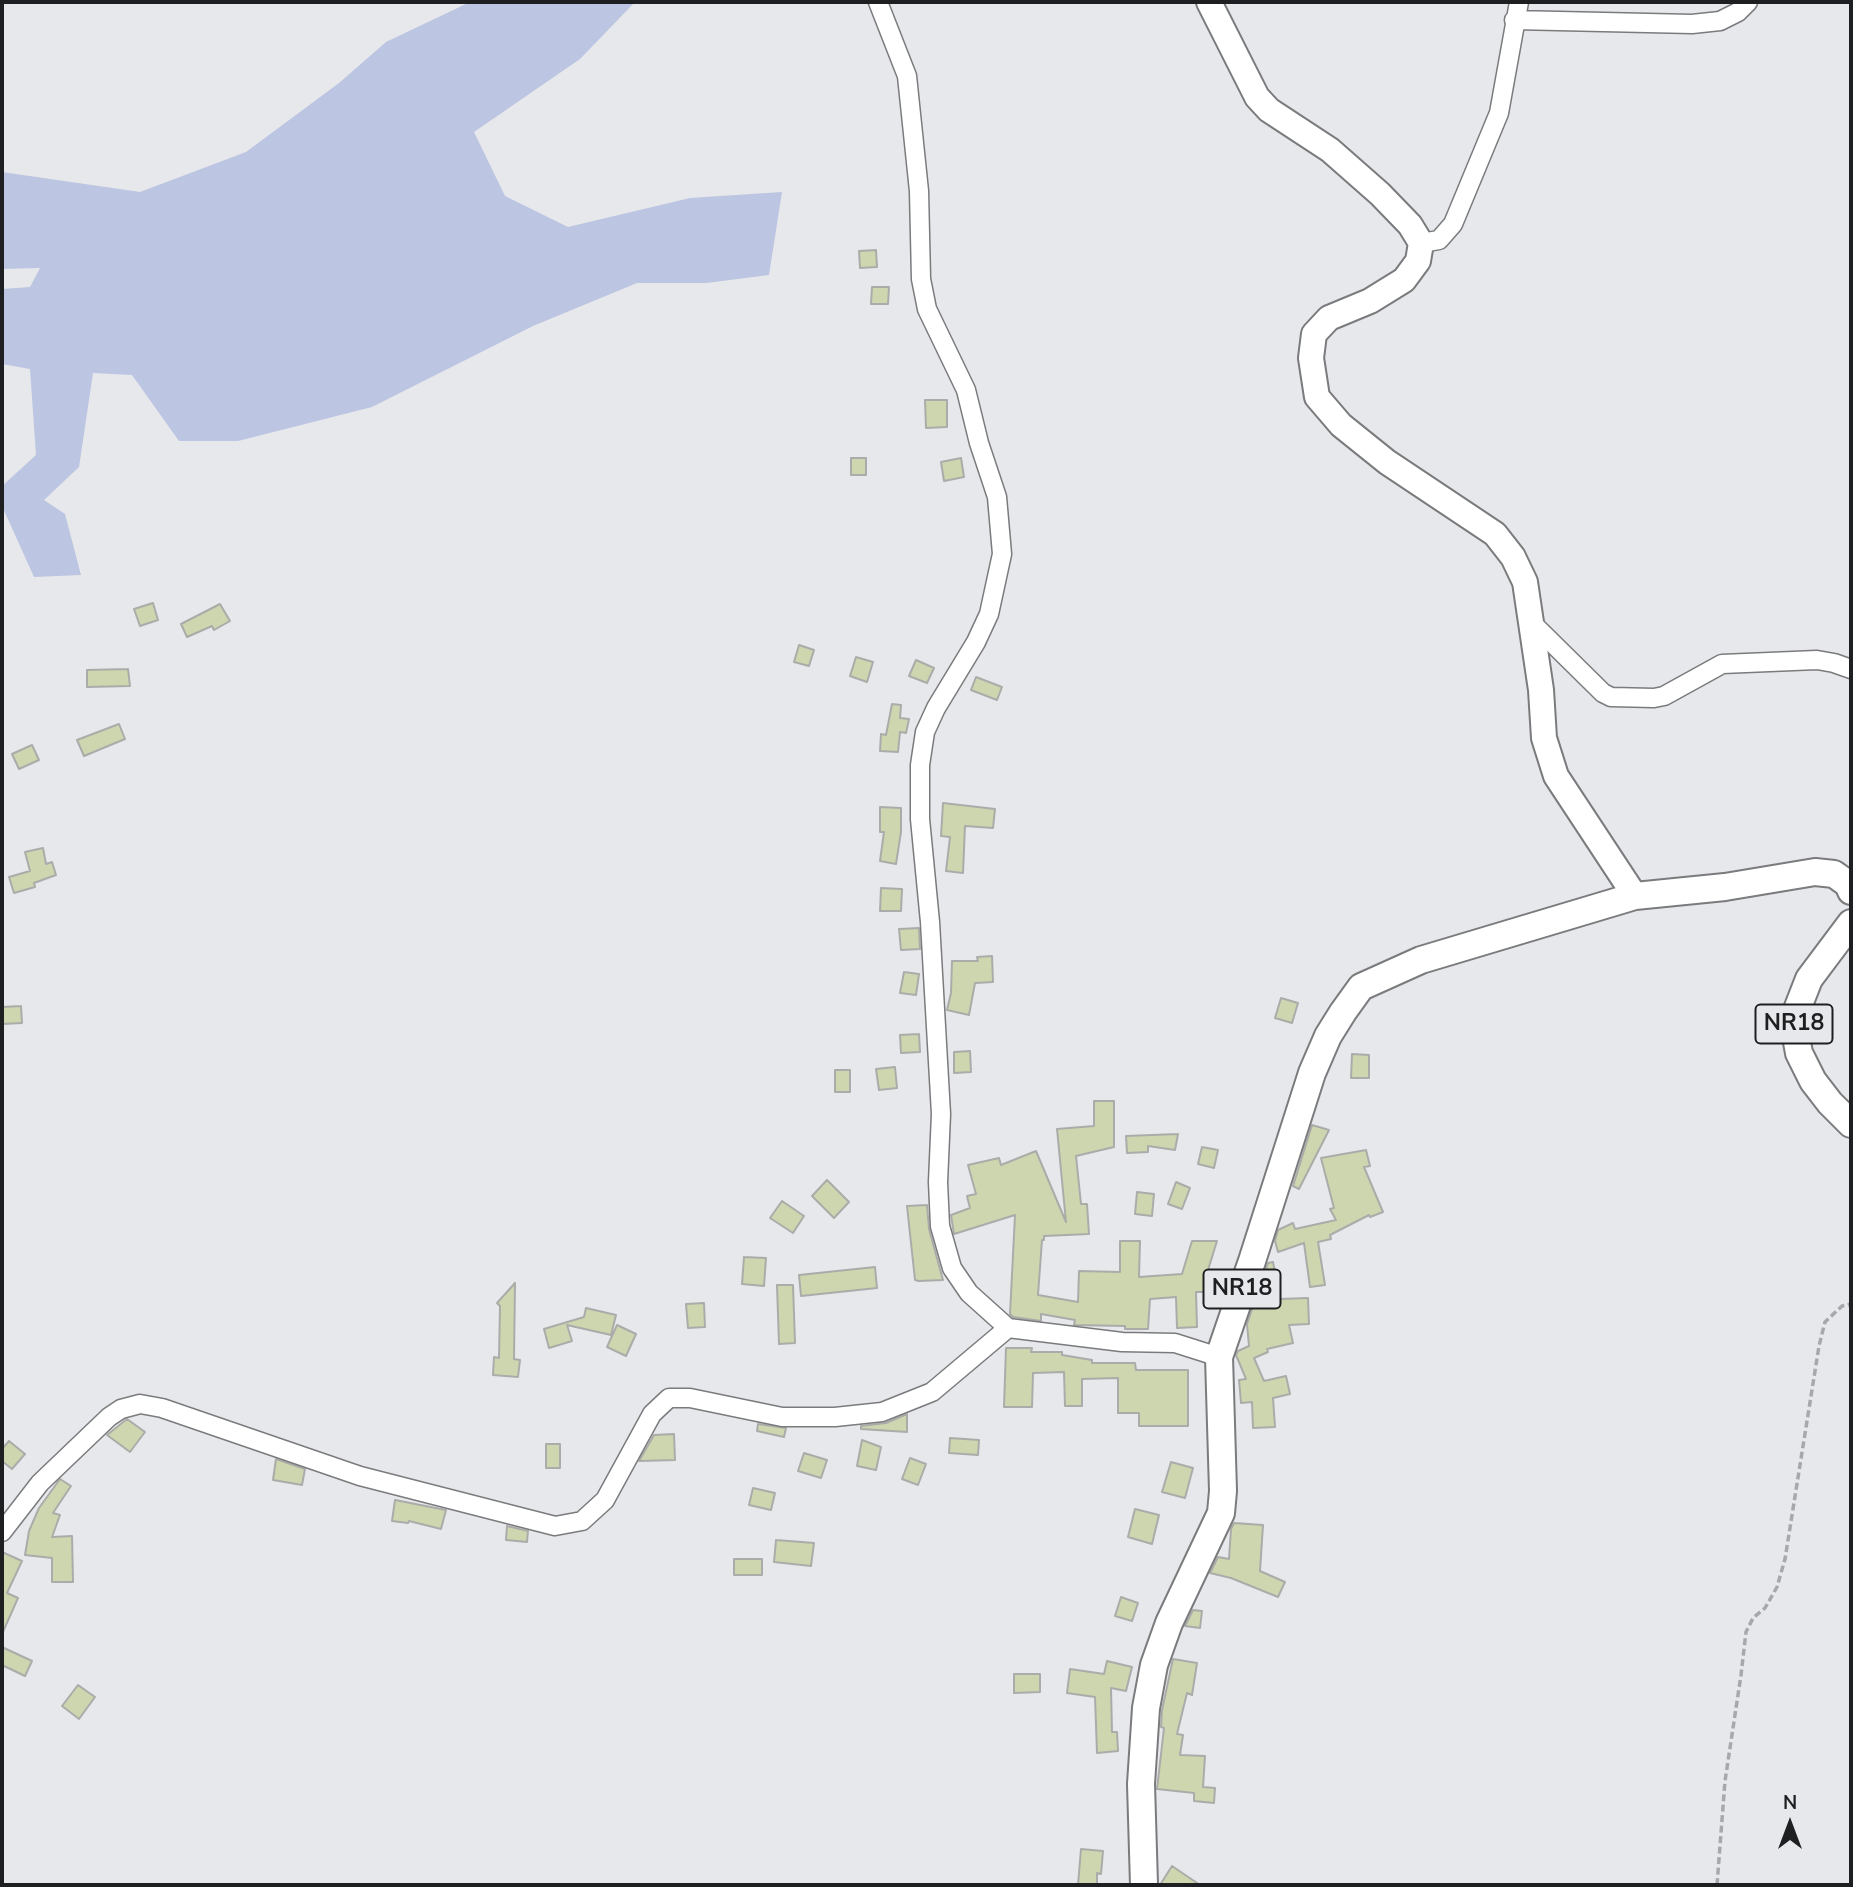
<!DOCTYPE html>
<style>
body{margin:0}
#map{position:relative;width:1853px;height:1887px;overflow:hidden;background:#e7e8eb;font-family:"Nunito Sans",sans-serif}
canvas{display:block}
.frame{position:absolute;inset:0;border:4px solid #1e1f20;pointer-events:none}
.north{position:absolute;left:1755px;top:1789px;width:70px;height:70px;-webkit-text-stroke:5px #e7e8eb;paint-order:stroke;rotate:0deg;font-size:19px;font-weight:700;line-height:28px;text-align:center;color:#1e1f20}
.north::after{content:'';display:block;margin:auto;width:24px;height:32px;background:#1e1f20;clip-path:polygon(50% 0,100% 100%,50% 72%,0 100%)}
</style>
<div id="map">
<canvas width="1853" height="1887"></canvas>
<div class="frame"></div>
<div class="north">N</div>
</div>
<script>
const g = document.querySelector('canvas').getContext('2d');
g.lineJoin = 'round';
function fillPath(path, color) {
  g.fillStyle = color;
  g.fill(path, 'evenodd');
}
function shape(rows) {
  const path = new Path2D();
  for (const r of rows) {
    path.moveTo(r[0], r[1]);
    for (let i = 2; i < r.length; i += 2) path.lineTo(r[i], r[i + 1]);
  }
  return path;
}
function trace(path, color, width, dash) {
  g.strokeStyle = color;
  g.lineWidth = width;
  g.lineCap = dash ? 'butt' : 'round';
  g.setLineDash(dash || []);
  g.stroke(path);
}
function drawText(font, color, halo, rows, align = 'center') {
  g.font = font + ' "Nunito Sans",sans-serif';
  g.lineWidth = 5;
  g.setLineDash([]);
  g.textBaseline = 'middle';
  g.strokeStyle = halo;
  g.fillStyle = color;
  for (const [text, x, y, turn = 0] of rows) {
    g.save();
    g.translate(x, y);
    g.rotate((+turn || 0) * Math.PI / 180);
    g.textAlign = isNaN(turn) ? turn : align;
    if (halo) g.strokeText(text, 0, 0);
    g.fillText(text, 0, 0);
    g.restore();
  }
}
const green = shape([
 [470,2,635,2,580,59,474,132,505,196,568,227,690,198,782,192,769,275,706,283,637,283,533,326,372,407,238,441,179,441,132,375,93,373,79,467,44,500,65,514,81,575,34,577,2,506,2,486,36,455,30,369,2,364,2,289,30,287,40,268,2,269,2,172,140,192,246,152,339,83,386,42]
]);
const building = shape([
 [876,250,877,267,860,268,859,251,876,250],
 [872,287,889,287,888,304,871,304,872,287],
 [925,400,947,400,947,427,926,428,925,400],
 [851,458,866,458,866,475,851,475,851,458],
 [961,458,964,477,944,481,941,462,961,458],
 [153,603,158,620,140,626,134,609,153,603],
 [220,604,230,621,214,630,212,626,187,637,181,624,220,604],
 [799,645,814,650,809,666,794,662,799,645],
 [856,657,873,662,867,682,850,676,856,657],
 [916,660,934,668,927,683,909,676,916,660],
 [128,669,130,686,87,687,87,670,128,669],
 [976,677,1002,687,997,700,971,690,976,677],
 [892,704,901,705,900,718,909,719,906,733,900,732,898,752,880,751,881,734,886,735,892,704],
 [119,724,125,739,84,756,77,740,119,724],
 [32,745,39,760,19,769,12,754,32,745],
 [943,803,995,809,993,828,965,826,963,873,946,871,950,837,941,836,943,803],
 [880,807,901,808,901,832,896,864,880,861,884,832,880,832,880,807],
 [43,848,46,864,52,862,56,875,34,883,35,887,14,893,9,877,30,871,25,852,43,848],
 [881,888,902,889,901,911,880,911,881,888],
 [919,928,920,949,901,950,899,929,919,928],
 [992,956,993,982,975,983,969,1015,947,1010,951,993,952,961,978,961,977,957,992,956],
 [904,972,919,974,916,995,900,993,904,972],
 [1281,998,1298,1003,1292,1023,1275,1018,1281,998],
 [21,1006,22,1023,2,1024,2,1007,21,1006],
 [919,1034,920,1052,901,1053,900,1035,919,1034],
 [970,1051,971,1072,954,1073,954,1052,970,1051],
 [1352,1054,1369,1055,1369,1078,1351,1078,1352,1054],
 [895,1067,897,1088,879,1090,876,1069,895,1067],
 [835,1070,850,1070,850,1092,835,1092,835,1070],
 [1094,1101,1114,1101,1114,1147,1076,1156,1081,1204,1087,1204,1089,1234,1044,1236,1044,1240,1042,1240,1038,1295,1078,1302,1079,1271,1120,1272,1120,1241,1140,1241,1139,1277,1182,1274,1192,1241,1217,1241,1208,1270,1208,1292,1196,1292,1197,1327,1177,1328,1176,1297,1150,1299,1148,1329,1125,1329,1125,1326,1074,1325,1075,1320,1041,1314,1041,1321,1013,1317,1010,1314,1015,1215,954,1234,951,1215,970,1208,967,1196,976,1194,968,1165,999,1158,1001,1165,1036,1151,1066,1222,1057,1129,1094,1126,1094,1101],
 [1312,1125,1329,1130,1299,1189,1293,1186,1312,1125],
 [1178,1134,1175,1150,1148,1146,1148,1152,1127,1153,1126,1136,1178,1134],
 [1202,1147,1218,1150,1214,1168,1198,1164,1202,1147],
 [1366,1150,1370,1166,1364,1167,1383,1212,1370,1217,1369,1215,1330,1235,1331,1239,1318,1242,1325,1285,1310,1287,1304,1243,1278,1252,1275,1241,1278,1230,1293,1223,1295,1229,1336,1220,1330,1209,1334,1208,1321,1158,1366,1150],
 [827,1180,849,1202,834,1218,812,1196,827,1180],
 [1176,1182,1190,1188,1182,1209,1168,1204,1176,1182],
 [1137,1192,1154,1194,1152,1216,1135,1214,1137,1192],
 [782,1201,804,1216,793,1233,770,1218,782,1201],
 [927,1205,929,1229,943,1280,919,1281,915,1280,907,1206,927,1205],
 [744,1257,766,1258,764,1286,742,1284,744,1257],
 [1273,1262,1280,1299,1308,1298,1309,1324,1289,1325,1293,1343,1267,1349,1268,1352,1254,1358,1264,1381,1286,1376,1290,1394,1273,1398,1275,1427,1253,1428,1252,1402,1241,1403,1239,1380,1246,1379,1236,1355,1238,1351,1249,1346,1247,1324,1268,1263,1273,1262],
 [875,1267,877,1288,801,1296,799,1275,875,1267],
 [515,1283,514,1359,520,1360,518,1377,493,1375,494,1357,499,1358,500,1306,497,1303,515,1283],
 [777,1285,793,1285,795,1343,779,1344,777,1285],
 [704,1303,705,1327,688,1328,686,1304,704,1303],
 [586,1308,616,1315,611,1335,567,1325,572,1341,549,1348,544,1329,584,1317,586,1308],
 [617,1325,636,1334,626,1356,607,1347,617,1325],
 [1006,1348,1032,1348,1031,1352,1062,1352,1062,1355,1092,1360,1092,1363,1135,1363,1136,1370,1188,1370,1188,1426,1139,1426,1139,1413,1118,1413,1118,1378,1082,1379,1082,1406,1065,1406,1064,1372,1033,1373,1032,1407,1004,1407,1006,1348],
 [907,1414,907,1432,861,1429,861,1426,886,1423,907,1414],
 [127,1419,145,1432,130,1452,107,1435,127,1419],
 [758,1424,786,1428,784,1437,757,1431,758,1424],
 [674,1434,675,1460,639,1461,654,1435,674,1434],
 [950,1438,979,1440,978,1455,949,1453,950,1438],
 [862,1440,881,1447,876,1470,857,1466,862,1440],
 [9,1441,25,1454,12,1469,2,1461,2,1449,9,1441],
 [546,1444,560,1444,560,1468,546,1468,546,1444],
 [804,1453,827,1460,821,1478,798,1471,804,1453],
 [910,1458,926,1464,918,1485,902,1479,910,1458],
 [276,1459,305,1469,302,1485,273,1480,276,1459],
 [1171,1462,1193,1468,1185,1498,1162,1492,1171,1462],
 [60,1479,71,1486,53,1513,60,1515,52,1537,72,1536,73,1582,52,1582,52,1558,25,1555,29,1531,39,1508,60,1479],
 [753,1488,775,1493,771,1510,749,1505,753,1488],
 [395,1500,446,1510,441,1529,409,1521,408,1523,392,1521,395,1500],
 [1135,1509,1159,1515,1152,1544,1128,1537,1135,1509],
 [1234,1523,1263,1525,1260,1571,1285,1582,1278,1597,1231,1578,1210,1573,1218,1557,1229,1559,1231,1529,1234,1523],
 [507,1526,528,1531,527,1542,506,1540,507,1526],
 [776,1540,814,1543,811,1566,774,1562,776,1540],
 [2,1552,22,1561,7,1593,18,1598,2,1634,2,1552],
 [734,1559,762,1559,762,1575,734,1575,734,1559],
 [1121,1597,1138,1603,1132,1621,1115,1616,1121,1597],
 [1193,1610,1202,1611,1200,1628,1185,1626,1193,1610],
 [2,1647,32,1661,25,1676,2,1665,2,1647],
 [1173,1659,1197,1663,1192,1695,1187,1693,1177,1734,1183,1735,1180,1755,1205,1756,1203,1787,1215,1788,1214,1803,1194,1801,1194,1793,1157,1789,1164,1728,1161,1727,1162,1710,1173,1659],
 [1107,1661,1132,1667,1126,1691,1111,1688,1112,1732,1117,1732,1118,1751,1097,1753,1095,1697,1067,1693,1070,1669,1104,1674,1107,1661],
 [1014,1674,1040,1674,1040,1692,1014,1693,1014,1674],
 [78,1685,95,1697,79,1719,62,1706,78,1685],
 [1081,1849,1103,1851,1101,1874,1097,1873,1097,1885,1078,1885,1081,1849],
 [1172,1866,1200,1885,1160,1885,1172,1866]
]);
const path = shape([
 [1717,1885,1725,1781,1741,1675,1746,1632,1753,1618,1765,1608,1777,1587,1785,1559,1819,1346,1825,1322,1842,1306,1851,1304]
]);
const minor = shape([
 [878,2,907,76,919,191,921,279,927,309,966,390,979,443,997,497,1002,554,989,614,976,642,936,708,925,732,920,765,920,819,930,922,941,1114,938,1182,940,1226,952,1268,969,1293,1008,1328,1122,1342,1175,1343,1219,1357],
 [1514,20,1692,24,1720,21,1738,12,1748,2],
 [1421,243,1439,240,1453,224,1499,113,1519,2],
 [1531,622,1603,693,1611,697,1654,698,1664,696,1722,664,1817,660,1834,663,1851,669],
 [2,1532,40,1483,109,1417,121,1409,140,1404,162,1408,360,1476,555,1526,582,1521,605,1500,652,1414,669,1398,690,1398,782,1417,835,1417,882,1412,932,1392,1008,1328]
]);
const secondary = shape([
 [1209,2,1257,97,1269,110,1330,150,1380,194,1410,225,1421,243,1418,261,1404,280,1370,301,1329,318,1314,334,1311,358,1317,397,1341,425,1387,462,1495,534,1513,557,1525,582,1541,690,1544,738,1556,776,1635,896]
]);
const primary = shape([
 [1851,923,1809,979,1793,1020,1799,1053,1813,1081,1830,1103,1851,1124],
 [1144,1885,1141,1784,1146,1708,1154,1665,1169,1623,1221,1513,1223,1491,1219,1357,1252,1261,1312,1073,1328,1036,1343,1012,1361,987,1421,960,1635,896,1725,887,1815,872,1834,874,1848,884,1851,891]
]);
const shields = [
 [1794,1024,77],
 [1242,1289,77]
];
const shieldNames = [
 ["NR18",1794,1024],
 ["NR18",1242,1289]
];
fillPath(green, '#bcc5e2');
fillPath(building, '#ced6b0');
trace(building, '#abaca9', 2);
trace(minor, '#7a7b7d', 21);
trace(secondary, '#7a7b7d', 28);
trace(primary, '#7a7b7d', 30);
trace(path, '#a7a8ab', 3.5, [7, 3.5]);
trace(minor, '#fff', 18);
trace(secondary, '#fff', 24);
trace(primary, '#fff', 26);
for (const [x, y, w] of shields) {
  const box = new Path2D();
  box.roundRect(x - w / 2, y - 19.5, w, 39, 5);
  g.fillStyle = '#e7e8eb';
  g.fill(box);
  trace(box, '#1e1f20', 2);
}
drawText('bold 23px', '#1e1f20', null, shieldNames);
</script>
